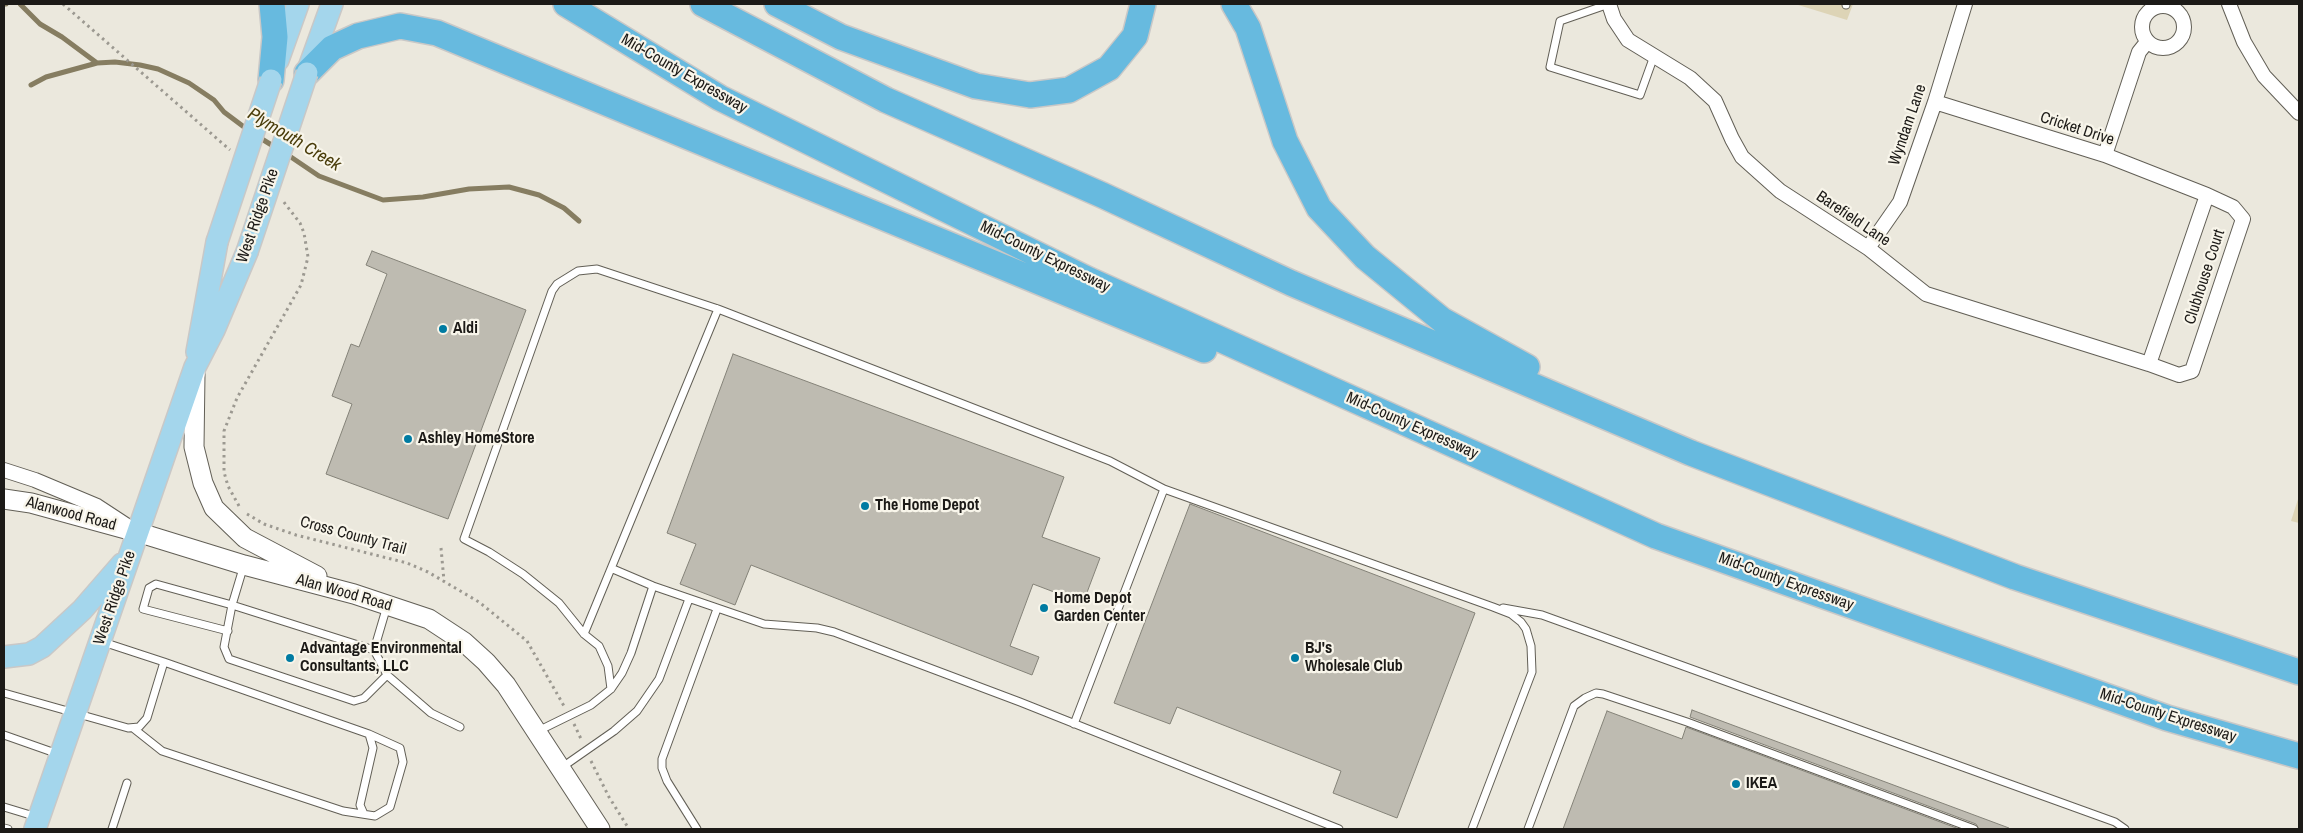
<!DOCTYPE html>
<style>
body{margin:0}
#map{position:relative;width:2303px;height:833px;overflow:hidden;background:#ebe8dd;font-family:"Archivo Narrow",sans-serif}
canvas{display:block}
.frame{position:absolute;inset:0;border:5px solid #1c1a17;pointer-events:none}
</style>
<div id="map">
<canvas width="2303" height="833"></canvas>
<div class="frame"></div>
</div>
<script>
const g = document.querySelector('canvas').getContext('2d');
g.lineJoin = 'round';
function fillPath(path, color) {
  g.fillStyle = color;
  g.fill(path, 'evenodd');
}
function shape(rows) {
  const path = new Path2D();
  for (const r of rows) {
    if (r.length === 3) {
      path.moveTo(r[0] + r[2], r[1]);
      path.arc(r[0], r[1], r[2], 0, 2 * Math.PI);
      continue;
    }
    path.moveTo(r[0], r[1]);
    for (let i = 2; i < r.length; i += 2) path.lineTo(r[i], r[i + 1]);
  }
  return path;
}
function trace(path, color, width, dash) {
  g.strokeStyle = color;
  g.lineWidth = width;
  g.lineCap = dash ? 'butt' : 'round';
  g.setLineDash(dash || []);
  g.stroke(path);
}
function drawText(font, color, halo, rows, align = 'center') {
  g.font = font + ' "Archivo Narrow",sans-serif';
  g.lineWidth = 4.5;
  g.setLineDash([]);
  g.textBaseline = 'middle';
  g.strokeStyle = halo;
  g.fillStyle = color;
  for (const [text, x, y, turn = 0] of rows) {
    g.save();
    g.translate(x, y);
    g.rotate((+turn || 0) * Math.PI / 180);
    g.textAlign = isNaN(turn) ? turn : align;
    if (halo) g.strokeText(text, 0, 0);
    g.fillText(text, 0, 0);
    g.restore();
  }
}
const green = shape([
 [1795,4,1853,4,1847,20],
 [2299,496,2299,523,2291,521]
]);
const stream = shape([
 [4,4,6,4],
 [20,4,40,24,62,37,97,63],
 [31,85,46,77,97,63,115,62,140,65,158,69,189,83,214,100,224,112,248,130],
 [257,136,278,149],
 [285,153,319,176,383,200,423,197,469,189,509,187,539,195,564,208,579,221]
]);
const building = shape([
 [372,251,526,310,448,519,326,474,352,404,332,396,351,344,359,347,387,274,366,265,372,251],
 [733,354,1064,477,1042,537,1100,558,1083,603,1033,584,1010,646,1039,657,1032,675,751,565,735,605,680,584,696,544,667,533,733,354],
 [1190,504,1475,613,1397,818,1333,793,1341,771,1177,707,1170,724,1114,703,1190,504],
 [1692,710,2009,828,2009,829,1979,829,1976,824,1690,717,1692,710],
 [1607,711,1682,739,1686,727,1959,829,1563,829,1607,711]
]);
const path = shape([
 [63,4,230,150],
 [239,506,228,486,224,472,224,431,237,398,301,285,308,257,304,233,300,223,283,201],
 [247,514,264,524,296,535,407,563,428,572,479,602,527,641,564,706],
 [441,548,444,581],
 [574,724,582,741],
 [591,761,609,797,629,829]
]);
const lane = shape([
 [1609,4,1560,21,1550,67,1640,95,1654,56],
 [1846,5,1846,4],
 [244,565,232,605,224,647,229,659,354,701,364,698,387,675],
 [613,569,653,586,764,624,817,628,834,632,1020,702,1339,829],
 [1503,608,1542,615,2115,822,2125,829],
 [228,631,143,609,149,588,156,584,232,605,374,650,387,606],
 [584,634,718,309],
 [374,650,387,675,431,713,460,727],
 [164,662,369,734],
 [611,689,608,666,599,646,584,634,559,603,523,574,489,552,464,539,552,291,557,284,578,271,597,269,718,309,1110,461,1164,489],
 [4,693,128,728,139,727,147,718,164,662,103,642],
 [1074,724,1164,489,1493,607,1511,614,1521,622,1526,629,1531,646,1532,672,1472,829],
 [133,728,162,751,343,811,375,816,390,807,403,762,400,748,369,734,373,748,360,805,364,814],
 [538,731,591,705,611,689,622,673,631,653,653,586],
 [4,735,58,754],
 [561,768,614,731,637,711,659,679,689,599],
 [4,807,37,817],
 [4,828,8,829],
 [112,829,127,783],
 [697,829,667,781,662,768,662,759,717,609],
 [1528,829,1574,706,1585,698,1596,693,1603,694,1687,722,1974,829]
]);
const street = shape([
 [1609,4,1614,19,1628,40,1690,78,1715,101,1732,139,1742,157,1780,191,1868,248,1926,294,2149,364,2179,375,2192,371,2243,219,2233,207,2207,195,2105,155,1935,102],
 [2229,4,2244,42,2264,76,2299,113],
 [2163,27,21],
 [2105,155,2139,52,2147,42],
 [1868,248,1900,202,1935,102,1965,4],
 [2149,364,2207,195],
 [4,470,35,480,97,506,126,525]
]);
const secondary = shape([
 [195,374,194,447,203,483,214,508,245,538,317,576],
 [4,499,31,503,137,532,244,565,354,594,429,619,464,642,486,662,506,685,600,829]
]);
const primary = shape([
 [278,60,298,4],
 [307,73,332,4],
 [197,352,217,242],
 [4,657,29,654,42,647,82,610,122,564],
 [35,829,195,367,214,330,247,252]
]);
const highway = shape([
 [566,4,720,98,1089,280,1656,536,2167,718,2299,756],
 [703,4,886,100,1102,195,1291,283,1691,453,2015,577,2299,672],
 [777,4,841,37,976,86,1030,95,1069,90,1109,68,1135,36,1143,4],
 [1234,4,1248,28,1285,141,1319,208,1365,257,1442,320,1527,367],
 [307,73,332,48,358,36,400,26,437,33,1204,350],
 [271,80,275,37,272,4]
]);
const primaryBridge = shape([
 [217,242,271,80],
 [247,252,307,73]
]);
const markers = [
 [443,329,5,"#007ba2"],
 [408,439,5,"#007ba2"],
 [865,506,5,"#007ba2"],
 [1044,608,5,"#007ba2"],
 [290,658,5,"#007ba2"],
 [1295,658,5,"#007ba2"],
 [1736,784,5,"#007ba2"]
];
const streetNames = [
 ["Mid-County Expressway",684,74,30],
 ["Wyndam Lane",1908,125,-71],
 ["Cricket Drive",2077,129,18],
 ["West Ridge Pike",258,216,-71],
 ["Barefield Lane",1853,219,34],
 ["Mid-County Expressway",1045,257,26],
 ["Clubhouse Court",2205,277,-72],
 ["Mid-County Expressway",1412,426,24],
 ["Alanwood Road",71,514,15],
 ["Cross County Trail",353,536,15],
 ["Mid-County Expressway",1786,582,20],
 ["Alan Wood Road",344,593,16],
 ["West Ridge Pike",115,598,-71],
 ["Mid-County Expressway",2168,716,18]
];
const poiNames = [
 ["Aldi",453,329],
 ["Ashley HomeStore",418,439],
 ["The Home Depot",875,506],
 ["Home Depot",1054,599],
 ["Garden Center",1054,617],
 ["Advantage Environmental",300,649],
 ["Consultants, LLC",300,667],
 ["BJ's",1305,649],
 ["Wholesale Club",1305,667],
 ["IKEA",1746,784]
];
const waterNames = [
 ["Plymouth Creek",294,140,31]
];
fillPath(green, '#ddd4b6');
trace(stream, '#867d61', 5);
fillPath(building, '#bebbb1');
trace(building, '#848278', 1);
trace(lane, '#625f56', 9);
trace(street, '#625f56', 16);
trace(secondary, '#625f56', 21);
trace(primary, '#c9c8c7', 24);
trace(highway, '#c9c8c7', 28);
trace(path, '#9c9991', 3, [2.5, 4]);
trace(lane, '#fff', 7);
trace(street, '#fff', 14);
trace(secondary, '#fff', 19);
trace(primary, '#a4d6ec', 21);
trace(highway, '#67badf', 25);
trace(primaryBridge, '#c9c8c7', 24, []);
trace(primaryBridge, '#a4d6ec', 21);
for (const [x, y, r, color] of markers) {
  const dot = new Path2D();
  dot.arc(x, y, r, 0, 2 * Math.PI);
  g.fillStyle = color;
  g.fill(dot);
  trace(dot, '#f8f5ea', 2);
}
drawText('16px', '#1c1a17', '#f8f5ea', streetNames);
drawText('bold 16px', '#1c1a17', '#f8f5ea', poiNames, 'left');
drawText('italic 18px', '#493c0a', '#f8f5ea', waterNames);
</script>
